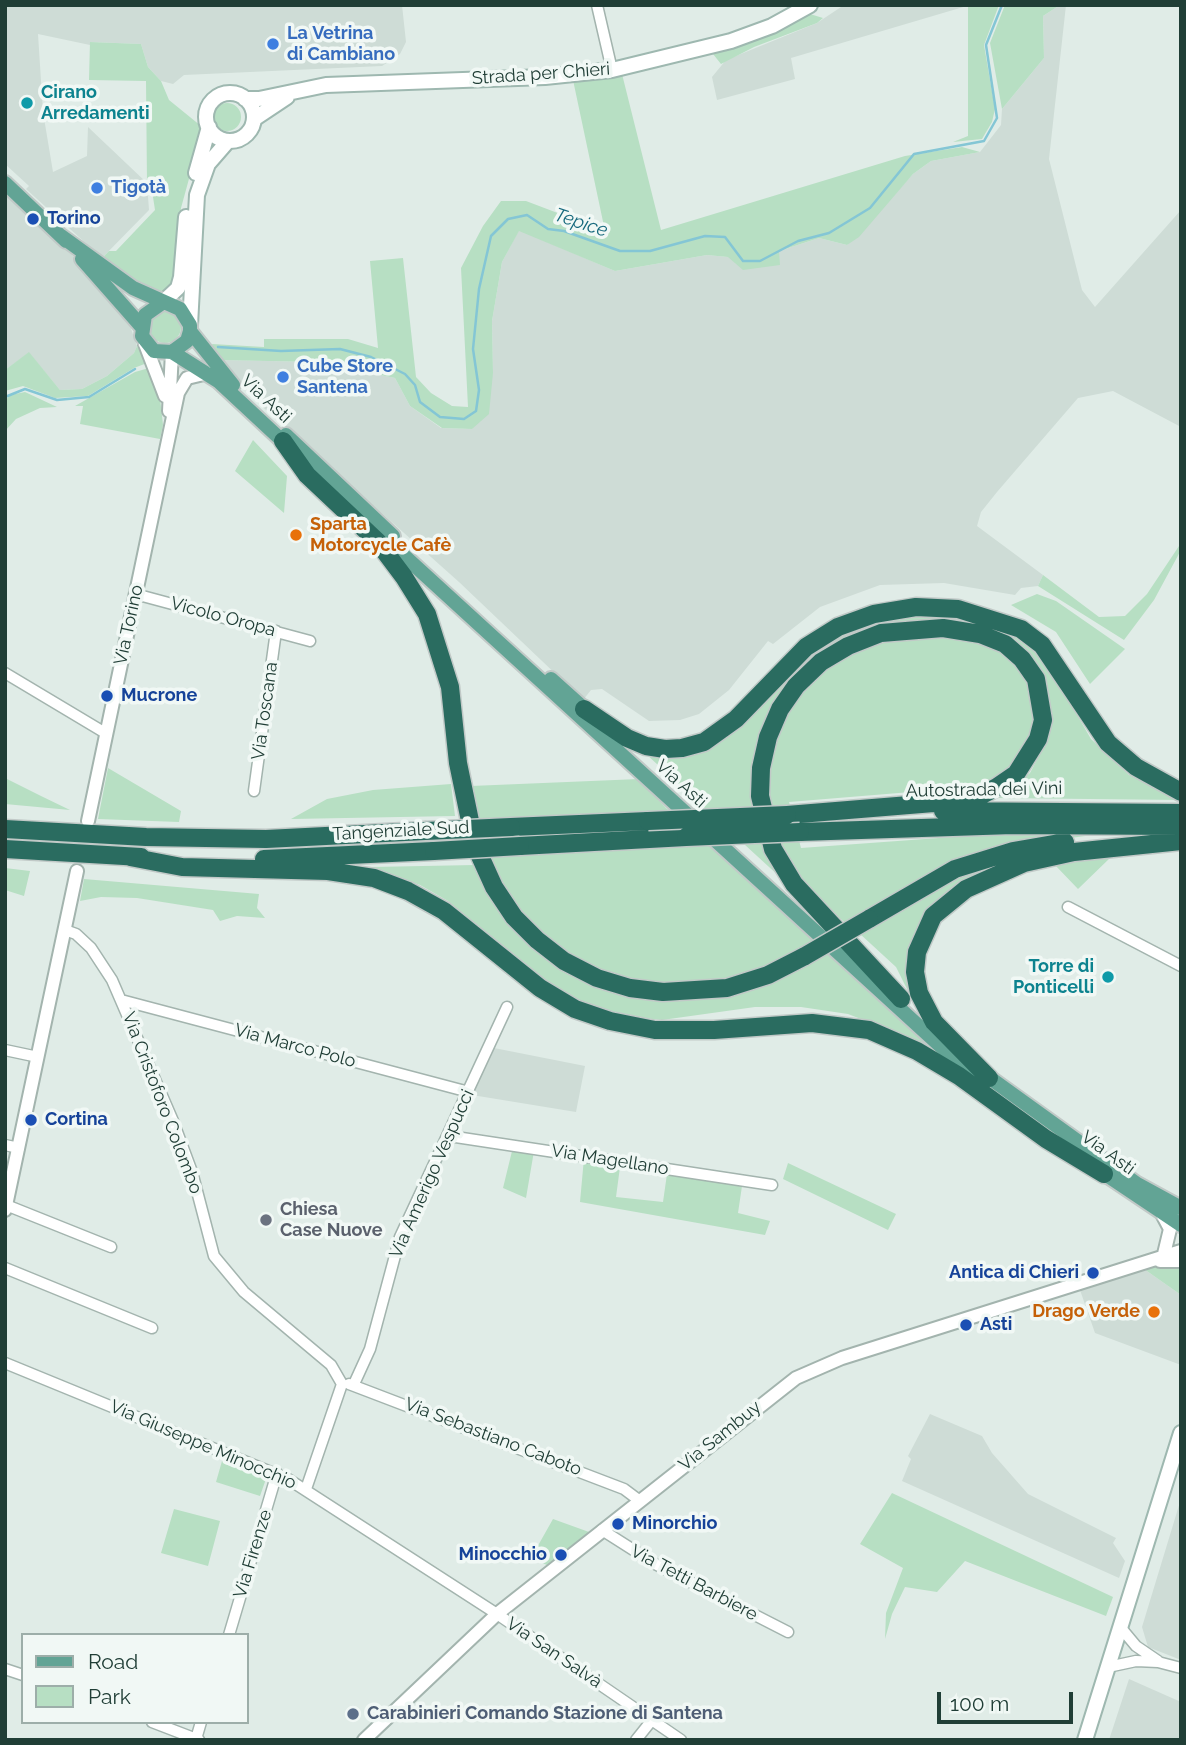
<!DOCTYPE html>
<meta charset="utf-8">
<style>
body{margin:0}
#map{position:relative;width:1186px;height:1745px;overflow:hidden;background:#e0ece7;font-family:Raleway,sans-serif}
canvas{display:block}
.frame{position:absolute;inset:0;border:7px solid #203e36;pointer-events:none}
.legend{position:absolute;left:21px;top:1633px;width:228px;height:91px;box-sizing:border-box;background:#f1f8f5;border:2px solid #9daea9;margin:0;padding:9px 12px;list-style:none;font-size:21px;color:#203e36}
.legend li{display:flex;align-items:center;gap:14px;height:35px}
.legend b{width:35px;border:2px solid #9daea9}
.scale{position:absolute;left:937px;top:1692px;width:136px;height:32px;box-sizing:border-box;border:4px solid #203e36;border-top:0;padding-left:9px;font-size:21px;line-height:24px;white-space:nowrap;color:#203e36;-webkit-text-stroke:5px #f1f8f5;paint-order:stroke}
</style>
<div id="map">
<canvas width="1186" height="1745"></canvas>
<div class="frame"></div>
<ul class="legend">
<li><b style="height:9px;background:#62a495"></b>Road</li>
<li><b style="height:19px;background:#b7dfc3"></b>Park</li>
</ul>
<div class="scale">100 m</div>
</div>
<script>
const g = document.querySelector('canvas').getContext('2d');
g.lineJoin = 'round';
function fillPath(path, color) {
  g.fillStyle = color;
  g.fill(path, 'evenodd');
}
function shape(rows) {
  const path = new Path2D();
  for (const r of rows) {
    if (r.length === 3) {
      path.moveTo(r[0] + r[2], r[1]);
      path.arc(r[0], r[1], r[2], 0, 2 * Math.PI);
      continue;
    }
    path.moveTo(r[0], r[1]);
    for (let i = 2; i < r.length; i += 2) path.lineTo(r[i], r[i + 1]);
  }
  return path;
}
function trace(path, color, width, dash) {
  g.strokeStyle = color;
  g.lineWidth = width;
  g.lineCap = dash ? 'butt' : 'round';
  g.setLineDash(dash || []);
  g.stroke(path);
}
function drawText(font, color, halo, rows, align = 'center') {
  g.font = font + ' Raleway,sans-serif';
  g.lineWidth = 7;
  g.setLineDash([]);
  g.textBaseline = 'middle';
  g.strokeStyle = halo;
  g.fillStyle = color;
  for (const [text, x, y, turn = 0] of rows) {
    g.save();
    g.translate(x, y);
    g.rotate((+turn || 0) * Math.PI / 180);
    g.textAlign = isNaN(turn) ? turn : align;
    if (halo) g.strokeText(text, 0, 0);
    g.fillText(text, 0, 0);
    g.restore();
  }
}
const built = shape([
 [5,5,402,5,406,42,400,54,382,66,184,75,173,84,161,81,148,67,141,44,91,42,90,45,38,34,43,112,53,172,87,156,88,127,147,183,149,210,102,258,26,189,29,186,5,164],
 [844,5,970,5,791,58,795,79,717,100,712,77,726,60,817,23],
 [1060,5,1066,5,1049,159,1082,290,1095,307,1181,210,1181,427,1113,391,1078,398,997,492,981,512,977,526,1043,575,1038,586,1021,588,1015,595,944,583,880,585,820,607,773,644,768,641,729,690,699,714,680,720,649,721,602,689,591,690,583,700,459,582,256,401,218,360,318,362,395,378,410,406,441,428,472,429,493,373,492,321,502,262,519,230,615,271,707,255,728,257,779,251,819,238,847,245,913,174,931,161,980,152,1001,125,1002,109,1044,58,1043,16],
 [5,189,43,223,126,314,137,346,134,353,107,376,82,389,60,390,29,353,5,370],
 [494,1048,585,1066,576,1112,472,1095],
 [1144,1269,1181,1295,1181,1365,1095,1333,1080,1290],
 [930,1414,982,1436,992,1453,1028,1494,1116,1538,1113,1543,1125,1561,1119,1578,902,1481,911,1459,908,1456],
 [1180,1502,1181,1503,1181,1660,1148,1647,1142,1627],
 [1129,1679,1181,1702,1181,1740,1109,1740]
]);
const green = shape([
 [999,5,984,45,995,109,992,122,982,139,953,142,968,136,968,6],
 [1005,5,1060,5,1043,16,1044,58,1002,109,990,43],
 [810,14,823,18,817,23,754,47,721,64,713,54,782,30],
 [90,42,141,44,148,67,161,81,169,100,201,126,201,135,181,208,176,272,173,287,164,294,156,294,110,266,104,256,109,251,116,251,155,210,151,184,147,183,146,81,89,80],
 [622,74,661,230,905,156,962,147,980,152,931,161,913,174,859,237,847,245,819,238,779,251,780,265,743,270,728,257,707,255,615,271,519,231,502,262,492,321,493,373,489,414,472,429,442,428,410,406,395,378,318,362,218,360,212,344,264,347,264,339,348,339,378,348,370,261,403,258,416,377,431,393,452,406,468,407,461,268,483,226,501,201,526,201,605,231,573,80],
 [227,117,14],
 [165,327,16],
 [137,346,147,363,134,368,88,396,55,398,23,386,5,391,5,370,29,352,60,390,82,389,107,376,134,353],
 [149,368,160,398,163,425,160,439,80,424,83,406,75,406,135,372],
 [25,392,57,407,40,408,16,419,5,431,5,401,10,395],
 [253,440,287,476,284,513,235,471],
 [1181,543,1181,550,1154,600,1124,640,1038,586,1043,575,1099,617,1125,616,1147,594],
 [1037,594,1056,601,1125,649,1090,684,1056,632,1011,605],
 [933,613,991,621,1040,651,1091,739,1129,775,1181,800,996,798,1030,773,1044,746,1049,724,1026,651,1003,634,971,621,896,622,855,634,825,649,798,674,756,775,781,878,646,754,704,750,818,645,850,627,899,614],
 [927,633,992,643,1018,662,1038,706,1035,732,1024,751,1003,776,984,786,789,802,801,848,994,834,1108,833,1010,846,848,925,818,900,781,850,767,801,771,753,790,704,816,674,848,651,886,638],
 [108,768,181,811,179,822,98,819],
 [5,778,41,796,70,810,5,804],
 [639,779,666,808,816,941,742,979,668,987,600,973,545,938,519,913,488,863,474,813,471,786],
 [451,784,455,816,291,819,327,799,373,790],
 [1022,858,918,934,919,1004,907,989,896,967,859,933,960,872],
 [1110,858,1078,889,1054,864],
 [475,865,569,970,690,997,827,952,931,1046,848,1014,801,1007,755,1007,662,1020,624,1016,588,1005,553,987,522,965,448,901,420,885,371,867],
 [5,868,30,871,24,896,5,890],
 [84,879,259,894,257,908,265,918,237,916,220,921,213,910,137,898,101,897,80,901],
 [513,1147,534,1151,526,1198,503,1188],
 [584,1158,620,1167,616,1197,663,1202,667,1174,742,1186,738,1213,770,1221,765,1235,580,1202],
 [788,1163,896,1214,888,1230,783,1179],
 [1162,1265,1181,1265,1181,1295,1144,1269],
 [222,1461,267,1476,260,1496,216,1482],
 [892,1493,1113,1597,1106,1616,965,1561,937,1592,905,1587,892,1614,885,1639,886,1613,903,1568,860,1544],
 [174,1509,220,1521,208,1566,161,1553],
 [553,1519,589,1532,547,1565,531,1558]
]);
const stream = shape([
 [218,347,281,351,340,349,371,357,405,374,415,385,420,402,440,417,464,419,476,411,479,390,473,349,479,289,491,236,508,219,527,215,548,229,564,231,620,251,650,251,705,236,725,237,743,261,760,261,798,241,829,233,870,208,914,154,984,141,997,118,986,45,1002,5],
 [5,397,25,389,57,400,89,397,135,369]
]);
const minor = shape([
 [597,5,612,70],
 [135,594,310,641],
 [5,673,107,734],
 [254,791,276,631],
 [1068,907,1181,966],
 [65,930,76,934,91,948,112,980,173,1121,192,1172,214,1256,244,1292,331,1365,342,1384,306,1489],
 [121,1000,469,1092],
 [5,1050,38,1057],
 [449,1136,772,1185],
 [5,1145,19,1148],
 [6,1205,111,1247],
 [5,1268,152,1328],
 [5,1363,288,1479,497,1614,681,1740],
 [349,1384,624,1489,640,1501],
 [354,1384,370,1349,400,1237,507,1007],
 [602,1530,657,1565,788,1632],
 [1121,1628,1136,1646,1158,1661],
 [229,1635,277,1473],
 [1108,1667,1136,1661,1158,1662,1181,1668],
 [5,1669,23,1675],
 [152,1722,199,1740],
 [196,1739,201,1722],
 [636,1740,652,1720]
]);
const tertiary = shape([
 [145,344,165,396],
 [169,411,172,352],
 [88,821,178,393,187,378,208,373],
 [5,1210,77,871],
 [1162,1214,1170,1229,1164,1254],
 [1160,1261,1181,1261],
 [364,1740,497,1614,796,1378,842,1358,1181,1251]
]);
const secondary = shape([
 [230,117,24],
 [245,99,259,99,326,85,545,77,612,70,731,41,772,26,810,5],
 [254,119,287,97],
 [196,173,209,127],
 [162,303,178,288,181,277,186,217],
 [190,325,197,195,208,164,228,141],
 [1085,1740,1181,1433]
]);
const primary = shape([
 [5,183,66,241],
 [61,236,133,288,180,309,190,325,190,331,187,341,172,352,154,351,142,336,145,315,162,303],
 [82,259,141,326],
 [190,331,233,385],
 [172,352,218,381,290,448],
 [286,435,393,536],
 [378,532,981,1083],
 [551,679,590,714],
 [983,1073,1137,1184,1181,1208],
 [1096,1168,1181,1225]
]);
const motorway = shape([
 [283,441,307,475,377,541,404,577,427,614,450,687,458,763,475,845,494,887,514,917,537,940,564,961,597,978,630,988,663,992,727,988,768,975,805,956],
 [584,709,627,738,646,746,665,749,682,748,704,742,736,719,806,647,838,627,874,614,916,607,958,609,1021,629,1042,645,1108,743,1136,767,1181,792],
 [943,811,1181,813],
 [787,815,946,802,980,796,997,787,1016,774,1038,739,1043,720,1036,679,1022,659,1005,644,980,634,943,628,881,633,848,646,821,662,796,686,780,709,768,737,761,768,760,796,773,849,794,884,901,999],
 [511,827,648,821],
 [5,829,146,837,266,839,425,831],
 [800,832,1013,825,1181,826],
 [520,846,686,837],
 [5,849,141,857],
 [130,857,182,867,328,871,374,878,408,891,444,911,540,988,575,1009,610,1021,655,1030,714,1030,812,1023,869,1030,917,1051,959,1076,1046,1139,1104,1174],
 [264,859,434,851],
 [869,919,955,869,1013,851,1065,842],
 [989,1078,934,1022,919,993,915,972,917,952,933,916,966,889,1024,863,1074,852,1181,841]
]);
const motorwayBridge = shape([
 [648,821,787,815],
 [425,831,511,827],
 [686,837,800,832],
 [434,851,520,846],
 [805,956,869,919]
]);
const markers = [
 [273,44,7,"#3f7fe0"],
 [27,103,7,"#0f9aa8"],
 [97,188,7,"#3f7fe0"],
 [33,219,7,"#1a4fb4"],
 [283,377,7,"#3f7fe0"],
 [296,535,7,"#e8710a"],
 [107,696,7,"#1a4fb4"],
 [1108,977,7,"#0f9aa8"],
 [31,1120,7,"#1a4fb4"],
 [266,1220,7,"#6b7280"],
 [1093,1273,7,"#1a4fb4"],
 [1154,1312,7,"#e8710a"],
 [966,1325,7,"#1a4fb4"],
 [618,1524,7,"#1a4fb4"],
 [561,1555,7,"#1a4fb4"],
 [353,1714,7,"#5c6f8a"]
];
const shopNames = [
 ["La Vetrina",287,34],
 ["di Cambiano",287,55],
 ["Tigotà",111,188],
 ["Cube Store",297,367],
 ["Santena",297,388]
];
const streetNames = [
 ["Strada per Chieri",541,74,-4],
 ["Via Asti",266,399,43],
 ["Vicolo Oropa",223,617,15],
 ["Via Torino",129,625,-78],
 ["Via Toscana",265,711,-82],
 ["Via Asti",681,784,42],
 ["Autostrada dei Vini",984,790,-1],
 ["Tangenziale Sud",401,831,-3],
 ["Via Marco Polo",295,1046,15],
 ["Via Cristoforo Colombo",162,1103,69],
 ["Via Asti",1108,1153,36],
 ["Via Magellano",610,1160,9],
 ["Via Amerigo Vespucci",432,1174,-66],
 ["Via Sambuy",720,1436,-39],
 ["Via Sebastiano Caboto",493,1437,21],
 ["Via Giuseppe Minocchio",203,1445,23],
 ["Via Firenze",253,1554,-73],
 ["Via Tetti Barbiere",694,1583,28],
 ["Via San Salvà",554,1653,34]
];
const cultureNames = [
 ["Cirano",41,93],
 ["Arredamenti",41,114],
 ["Torre di",1094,967,"right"],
 ["Ponticelli",1094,988,"right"]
];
const transitNames = [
 ["Torino",47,219],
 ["Mucrone",121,696],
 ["Cortina",45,1120],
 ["Antica di Chieri",1079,1273,"right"],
 ["Asti",980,1325],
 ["Minorchio",632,1524],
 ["Minocchio",547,1555,"right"]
];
const foodNames = [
 ["Sparta",310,525],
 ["Motorcycle Cafè",310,546],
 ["Drago Verde",1140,1312,"right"]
];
const worshipNames = [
 ["Chiesa",280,1210],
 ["Case Nuove",280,1231]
];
const serviceNames = [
 ["Carabinieri Comando Stazione di Santena",367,1714]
];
const waterNames = [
 ["Tepice",581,223,18]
];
fillPath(built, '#cedcd6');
fillPath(green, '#b7dfc3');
trace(stream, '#84c6d5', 2.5);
trace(minor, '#a3b4ae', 13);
trace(tertiary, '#a3b4ae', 16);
trace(secondary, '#9eb8b0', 18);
trace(primary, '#c1c9c7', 18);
trace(motorway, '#c1c9c7', 21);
trace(minor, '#fff', 10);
trace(tertiary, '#fff', 12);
trace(secondary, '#fff', 14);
trace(primary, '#62a495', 14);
trace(motorway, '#2a6c60', 18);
trace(motorwayBridge, '#c1c9c7', 21, []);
trace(motorwayBridge, '#2a6c60', 18);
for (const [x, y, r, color] of markers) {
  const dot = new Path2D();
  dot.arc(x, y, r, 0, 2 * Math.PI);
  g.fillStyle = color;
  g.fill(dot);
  trace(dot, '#f1f8f5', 2.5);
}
drawText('bold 18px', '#366cbe', '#f1f8f5', shopNames, 'left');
drawText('18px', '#203e36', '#f1f8f5', streetNames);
drawText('bold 18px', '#0d838f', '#f1f8f5', cultureNames, 'left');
drawText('bold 18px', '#164399', '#f1f8f5', transitNames, 'left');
drawText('bold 18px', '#c56008', '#f1f8f5', foodNames, 'left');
drawText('bold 18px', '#5b616d', '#f1f8f5', worshipNames, 'left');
drawText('bold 18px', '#4e5e75', '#f1f8f5', serviceNames, 'left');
drawText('italic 19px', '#16697d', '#f1f8f5', waterNames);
</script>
